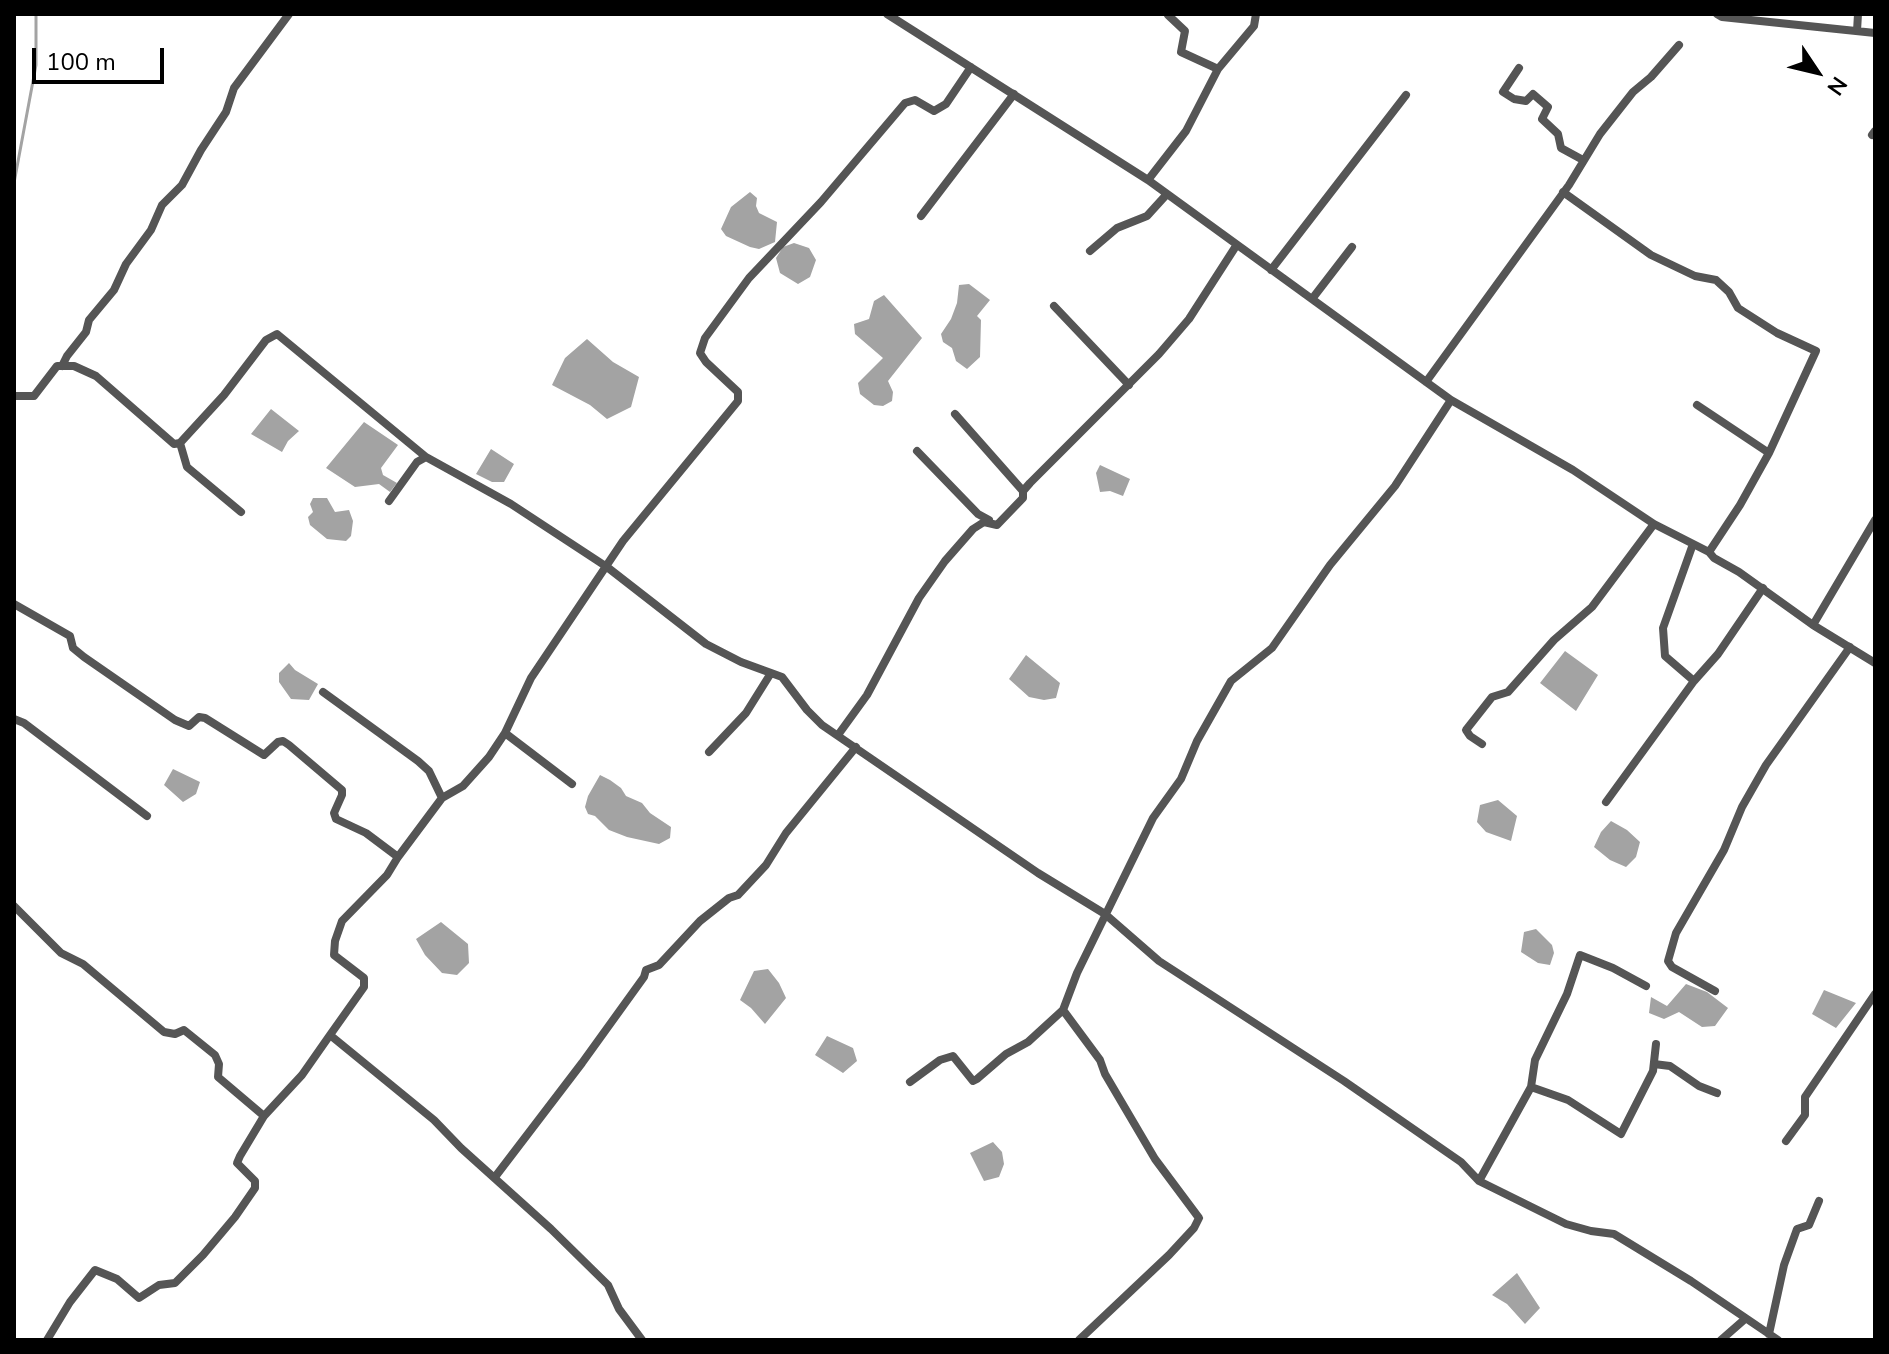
<!DOCTYPE html>
<style>
body{margin:0}
#map{position:relative;width:1889px;height:1354px;overflow:hidden;background:#fff;font-family:"Nunito Sans",sans-serif}
canvas{display:block}
.frame{position:absolute;inset:0;border:16px solid #000;pointer-events:none}
.north{position:absolute;left:1777px;top:32px;width:80px;height:80px;-webkit-text-stroke:6px #fff;paint-order:stroke;rotate:125deg;font-size:22px;font-weight:700;line-height:32px;text-align:center;color:#000}
.north::after{content:'';display:block;margin:auto;width:28px;height:36px;background:#000;clip-path:polygon(50% 0,100% 100%,50% 72%,0 100%)}
.scale{position:absolute;left:32px;top:48px;width:132px;height:36px;box-sizing:border-box;border:4px solid #000;border-top:0;padding-left:10px;font-size:24px;line-height:28px;white-space:nowrap;color:#000;-webkit-text-stroke:6px #fff;paint-order:stroke}
</style>
<div id="map">
<canvas width="1889" height="1354"></canvas>
<div class="frame"></div>
<div class="north">N</div>
<div class="scale">100 m</div>
</div>
<script>
const g = document.querySelector('canvas').getContext('2d');
g.lineJoin = 'round';
function fillPath(path, color) {
  g.fillStyle = color;
  g.fill(path, 'evenodd');
}
function shape(rows) {
  const path = new Path2D();
  for (const r of rows) {
    path.moveTo(r[0], r[1]);
    for (let i = 2; i < r.length; i += 2) path.lineTo(r[i], r[i + 1]);
  }
  return path;
}
function trace(path, color, width, dash) {
  g.strokeStyle = color;
  g.lineWidth = width;
  g.lineCap = dash ? 'butt' : 'round';
  g.setLineDash(dash || []);
  g.stroke(path);
}
const water = shape([
 [750,192,757,198,756,206,759,213,777,222,775,242,759,249,750,247,726,236,721,229,731,207],
 [794,243,809,248,816,260,810,277,798,284,780,273,776,258,783,247],
 [969,284,990,300,977,316,981,320,980,357,967,369,956,361,952,348,943,342,941,334,951,319,957,303,959,285],
 [884,295,922,338,888,381,893,392,892,401,883,406,874,405,860,394,858,383,883,358,855,334,854,324,869,319,874,301],
 [587,339,613,362,639,377,631,407,607,419,590,405,552,385,565,358],
 [271,409,299,431,288,441,282,452,251,434],
 [364,422,398,445,381,468,383,475,397,483,390,492,379,484,355,487,326,468],
 [491,449,514,464,504,482,492,482,476,474],
 [1100,465,1130,479,1123,496,1110,491,1100,492,1096,473],
 [313,498,327,498,335,512,349,510,353,521,351,536,346,541,327,539,310,525,308,517,313,512,310,504],
 [1565,651,1598,675,1576,711,1540,683],
 [1026,655,1060,683,1056,698,1044,700,1029,697,1009,679],
 [289,663,295,670,318,684,309,700,291,699,279,682,279,673],
 [173,769,200,782,196,794,183,802,164,785],
 [600,775,610,780,621,788,626,796,642,803,650,813,671,827,670,838,659,844,627,837,609,830,595,816,588,814,585,807,588,796],
 [1498,800,1517,816,1511,841,1486,832,1477,822,1480,805],
 [1611,821,1627,830,1640,842,1636,857,1626,867,1610,860,1594,847,1601,832],
 [441,922,468,944,469,963,457,975,442,973,425,955,416,939],
 [1536,929,1552,945,1554,953,1550,965,1538,963,1521,952,1524,932],
 [768,969,779,983,786,998,765,1024,751,1008,740,1000,754,971],
 [1686,984,1707,992,1728,1008,1715,1026,1702,1027,1679,1012,1664,1019,1649,1013,1651,997,1667,1006],
 [1824,990,1856,1003,1836,1028,1812,1014],
 [827,1036,853,1048,857,1061,843,1073,815,1055],
 [993,1142,1002,1152,1004,1164,999,1177,984,1181,970,1153],
 [1517,1273,1540,1308,1525,1324,1507,1304,1492,1295]
]);
const stream = shape([
 [14,183,36,65,36,14]
]);
const street = shape([
 [887,14,1148,180,1451,400,1395,486,1330,565,1272,648,1231,681,1197,741,1181,779,1153,818,1077,973,1063,1010,1028,1042,1006,1054,977,1079,973,1081,953,1056,940,1060,910,1082],
 [1717,14,1722,17,1875,33],
 [1168,15,1185,31,1181,52,1218,69],
 [1857,31,1858,14],
 [1519,68,1503,92,1514,99,1526,101,1533,94,1548,107,1542,119,1558,134,1561,148,1583,160],
 [1872,135,1875,131],
 [1148,180,1186,131,1218,69,1254,26,1256,14],
 [1563,192,1651,255,1695,276,1716,280,1729,292,1738,308,1777,333,1816,351,1769,453,1740,505,1709,552],
 [921,216,1014,94],
 [1090,251,1117,228,1147,216,1167,194],
 [1271,270,1406,95],
 [1312,299,1352,247],
 [1054,306,1129,385],
 [62,366,67,356,86,332,89,320,114,290,126,264,151,230,162,205,182,185,201,150,226,112,234,88,289,14],
 [1426,382,1569,185,1600,134,1633,92,1651,77,1679,45],
 [14,396,34,396,57,366,74,366,96,376,174,444,180,443],
 [1451,400,1573,470,1654,524,1709,552,1714,558,1739,572,1813,625,1875,663],
 [1697,405,1769,453],
 [955,414,1023,491],
 [180,443,224,395,266,340,277,334,426,457],
 [180,443,187,467,241,512],
 [917,451,978,514,989,520],
 [389,501,417,462,426,457,511,504,607,567,706,644,741,662,782,677,807,710,822,725,1038,873,1105,914,1159,961,1344,1081,1461,1162,1479,1181,1566,1224,1591,1231,1614,1234,1691,1281,1778,1340],
 [1693,544,1663,628,1665,656,1694,681],
 [14,604,70,636,73,648,84,657,175,720,189,726,199,717,205,718,264,755,278,742,283,741,289,745,342,790,342,795,334,813,336,819,366,833,398,857],
 [1813,625,1875,520],
 [323,692,418,761,429,771,442,798],
 [14,719,24,723,147,816],
 [505,733,572,784],
 [838,735,867,695,919,598,945,561,973,529,984,522,997,525,1023,498,1023,491,1030,483,1159,354,1189,319,1236,246],
 [1482,744,1470,736,1466,730,1492,697,1508,692,1554,640,1592,607,1654,524],
 [709,752,746,713,771,673],
 [1606,802,1694,681,1718,654,1763,588],
 [14,906,61,953,83,964,164,1032,175,1034,184,1030,215,1055,219,1064,218,1077,264,1116],
 [1715,991,1672,967,1668,961,1676,933,1724,850,1742,807,1766,765,1850,647],
 [1063,1010,1100,1060,1105,1074,1155,1159,1199,1218,1194,1228,1169,1255,1079,1340],
 [330,1035,364,987,364,978,334,955,335,941,342,921,387,875,398,857,442,798,463,786,489,757,505,733,531,678,623,541,738,401,738,392,706,362,700,353,705,338,749,278,821,202,905,103,915,100,934,111,946,104,971,67],
 [1654,1064,1670,1066,1699,1086,1717,1093],
 [1531,1087,1568,1100,1621,1134,1653,1071,1656,1044],
 [1786,1141,1805,1115,1805,1097,1875,994],
 [495,1177,582,1063,644,977,646,970,659,965,700,921,729,898,738,895,766,865,786,833,856,747],
 [1479,1181,1531,1087,1535,1060,1567,994,1580,955,1613,968,1646,986],
 [1769,1334,1784,1265,1797,1229,1809,1225,1819,1201],
 [47,1340,70,1302,95,1270,117,1279,139,1298,159,1285,175,1283,203,1255,235,1217,255,1188,255,1181,237,1163,240,1156,264,1116,302,1075,330,1035,434,1120,461,1148,551,1229,608,1285,619,1309,642,1340],
 [1721,1340,1745,1319]
]);
fillPath(water, '#a3a3a3');
trace(stream, '#a3a3a3', 3);
trace(street, '#555', 8);
</script>
